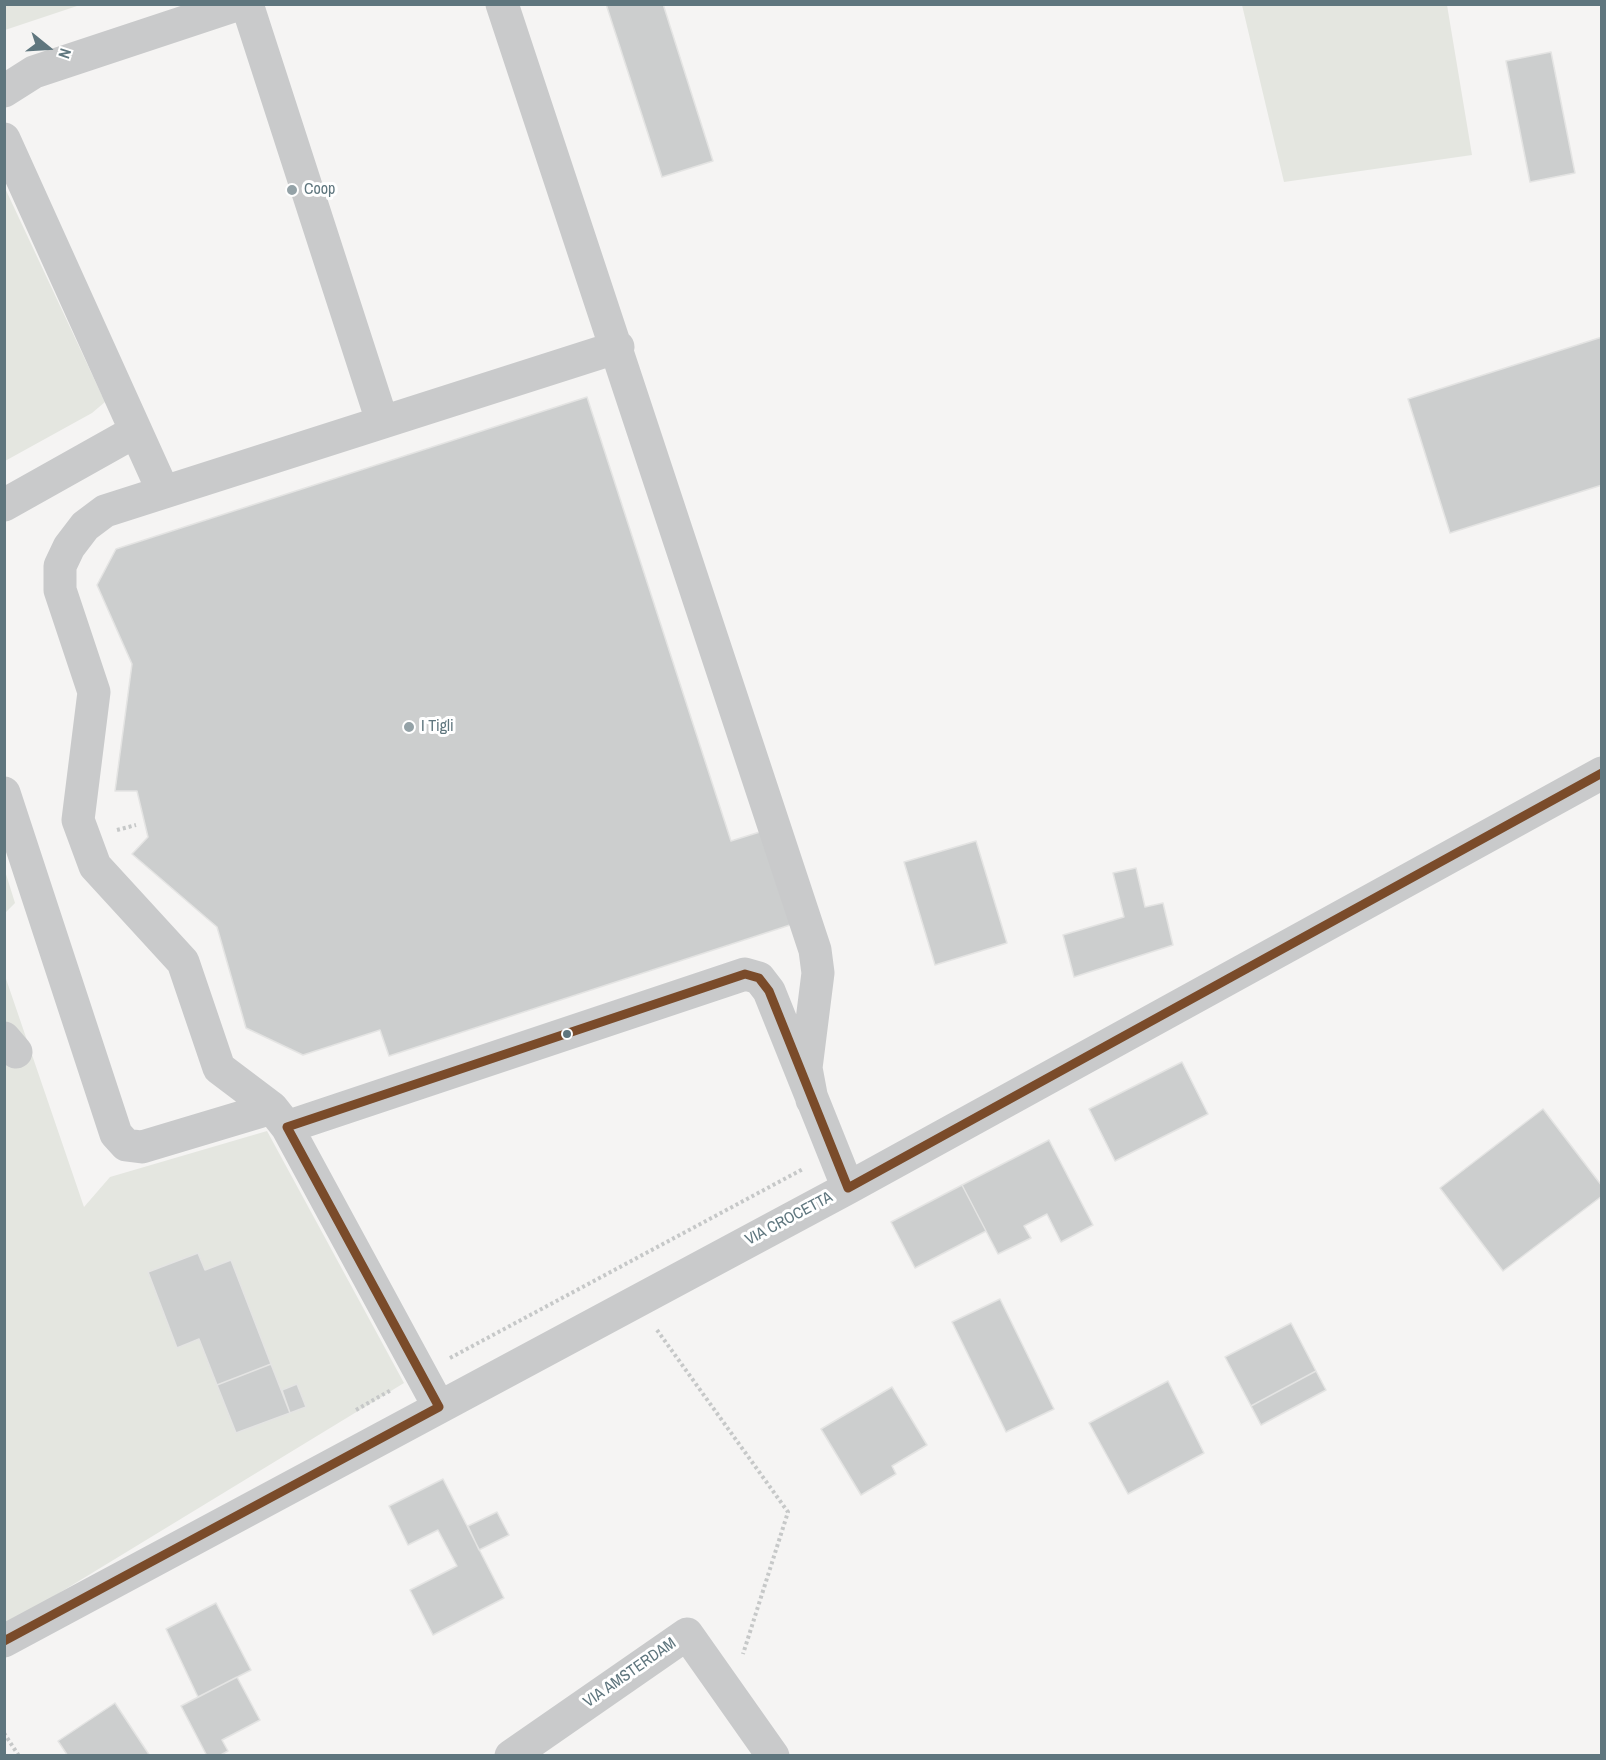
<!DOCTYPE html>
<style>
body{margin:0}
#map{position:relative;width:1606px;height:1760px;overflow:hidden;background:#f5f4f3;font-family:"Archivo Narrow",sans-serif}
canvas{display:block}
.frame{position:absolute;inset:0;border:6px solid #5f767e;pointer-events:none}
.north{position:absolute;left:18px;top:18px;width:60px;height:60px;-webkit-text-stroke:4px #fff;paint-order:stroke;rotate:108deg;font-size:16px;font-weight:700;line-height:24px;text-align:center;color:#5f767e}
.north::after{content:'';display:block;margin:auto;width:21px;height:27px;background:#5f767e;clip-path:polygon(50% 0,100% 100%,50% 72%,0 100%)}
</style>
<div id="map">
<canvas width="1606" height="1760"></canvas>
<div class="frame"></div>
<div class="north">N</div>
</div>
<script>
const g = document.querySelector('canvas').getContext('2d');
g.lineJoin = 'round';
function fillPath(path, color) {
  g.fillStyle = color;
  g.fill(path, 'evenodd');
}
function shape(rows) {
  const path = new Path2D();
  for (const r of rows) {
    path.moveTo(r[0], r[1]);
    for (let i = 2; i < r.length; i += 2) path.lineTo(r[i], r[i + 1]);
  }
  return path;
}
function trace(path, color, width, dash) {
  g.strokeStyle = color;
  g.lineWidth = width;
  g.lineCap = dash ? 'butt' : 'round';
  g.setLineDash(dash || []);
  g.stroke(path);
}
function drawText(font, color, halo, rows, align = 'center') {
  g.font = font + ' "Archivo Narrow",sans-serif';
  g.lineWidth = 6;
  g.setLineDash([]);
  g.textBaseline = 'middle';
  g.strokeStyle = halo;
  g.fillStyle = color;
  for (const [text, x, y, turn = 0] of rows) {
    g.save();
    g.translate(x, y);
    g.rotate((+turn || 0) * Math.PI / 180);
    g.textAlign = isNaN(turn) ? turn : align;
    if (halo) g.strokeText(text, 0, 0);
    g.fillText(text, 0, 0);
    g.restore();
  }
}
const green = shape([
 [5,4,80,4,80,5,5,30],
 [1242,5,1447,5,1472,155,1284,182],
 [4,186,105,402,92,413,5,461],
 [5,871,15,903,5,913,4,913],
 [4,973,84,1207,110,1177,267,1131,404,1383,5,1626]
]);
const building = shape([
 [606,4,663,4,713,161,662,177,606,4],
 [1551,52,1575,173,1530,182,1506,61,1551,52],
 [1602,337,1602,485,1450,533,1408,399,1602,337],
 [587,397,731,841,763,831,793,924,389,1056,380,1030,303,1055,246,1028,217,927,132,854,148,837,137,791,115,791,132,664,97,585,116,549,587,397],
 [976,841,1007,943,935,965,904,862,976,841],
 [1136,868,1145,907,1163,903,1173,945,1074,977,1063,935,1124,917,1113,873,1136,868],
 [1182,1062,1208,1114,1115,1161,1089,1109,1182,1062],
 [1543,1109,1602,1186,1602,1196,1503,1271,1440,1188,1543,1109],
 [1049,1140,1093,1225,1061,1242,1047,1214,1024,1226,1031,1238,998,1254,962,1185,1049,1140],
 [962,1185,986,1231,915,1268,891,1222,962,1185],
 [198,1253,205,1270,231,1260,271,1364,217,1385,199,1339,177,1348,148,1272,198,1253],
 [1000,1299,1054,1409,1006,1432,952,1322,1000,1299],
 [1291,1323,1316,1371,1251,1406,1225,1357,1291,1323],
 [271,1364,290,1413,236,1433,217,1385,271,1364],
 [1316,1371,1326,1390,1261,1425,1251,1406,1316,1371],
 [1168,1381,1204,1453,1128,1494,1089,1423,1168,1381],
 [297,1384,306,1407,290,1413,282,1390,297,1384],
 [892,1387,927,1445,892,1466,896,1474,861,1495,821,1429,892,1387],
 [443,1479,504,1598,433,1635,410,1590,457,1566,438,1530,408,1545,389,1506,443,1479],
 [497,1512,509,1535,479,1550,468,1526,497,1512],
 [216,1603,251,1670,198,1697,166,1629,216,1603],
 [237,1677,260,1720,222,1740,228,1751,219,1756,207,1756,181,1706,237,1677],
 [115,1703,150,1756,68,1756,58,1741,115,1703]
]);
const path = shape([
 [117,830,136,825],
 [657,1330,788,1512,743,1654],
 [450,1358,803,1169],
 [356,1410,391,1390],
 [4,1733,19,1756]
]);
const minor = shape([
 [247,4,382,421],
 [502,4,815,950,818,973,806,1068,812,1100],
 [4,91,34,72,239,4],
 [4,139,163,491],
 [4,505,136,431],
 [4,793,116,1134,126,1145,142,1147,272,1108],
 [4,1038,16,1052],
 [287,1127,745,974,759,978,769,991,848,1188],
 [439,1407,287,1127,272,1108,219,1068,183,962,95,866,78,820,94,692,60,590,60,566,69,547,85,526,105,511,618,347],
 [4,1641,848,1188,1602,773],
 [511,1756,687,1634,773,1756]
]);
const bus1 = shape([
 [4,1641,439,1407,287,1127,745,974,759,978,769,991,848,1188,1602,773]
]);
const markers = [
 [292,190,6,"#94a2a7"],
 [409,727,6,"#94a2a7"],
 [567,1034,5,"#5f767e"]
];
const poiNames = [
 ["Coop",304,190],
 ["I Tigli",421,727]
];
const streetNames = [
 ["VIA CROCETTA",789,1219,-28],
 ["VIA AMSTERDAM",630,1673,-35]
];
fillPath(green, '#e4e6e0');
fillPath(building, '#cccece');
trace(building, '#e4e4e3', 1.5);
trace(path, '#c6c8c8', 4, [3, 3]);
trace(minor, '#c9cacb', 33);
trace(bus1, '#7a4b2a', 9);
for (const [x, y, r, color] of markers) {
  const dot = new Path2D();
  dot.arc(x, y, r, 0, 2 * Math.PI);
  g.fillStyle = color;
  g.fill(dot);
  trace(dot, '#fff', 2);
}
drawText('16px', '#5f767e', '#fff', poiNames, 'left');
drawText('16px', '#5f767e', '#fff', streetNames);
</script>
